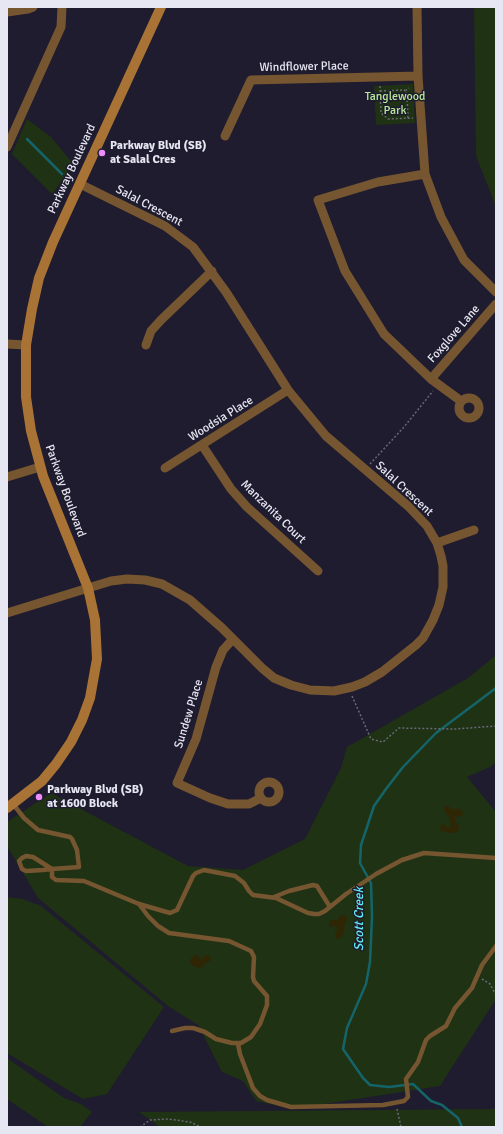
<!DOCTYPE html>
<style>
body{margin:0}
#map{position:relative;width:503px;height:1134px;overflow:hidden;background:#1e1c2e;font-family:Signika,sans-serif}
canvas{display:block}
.frame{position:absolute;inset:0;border:8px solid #e7e6f3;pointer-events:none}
</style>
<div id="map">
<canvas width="503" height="1134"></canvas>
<div class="frame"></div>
</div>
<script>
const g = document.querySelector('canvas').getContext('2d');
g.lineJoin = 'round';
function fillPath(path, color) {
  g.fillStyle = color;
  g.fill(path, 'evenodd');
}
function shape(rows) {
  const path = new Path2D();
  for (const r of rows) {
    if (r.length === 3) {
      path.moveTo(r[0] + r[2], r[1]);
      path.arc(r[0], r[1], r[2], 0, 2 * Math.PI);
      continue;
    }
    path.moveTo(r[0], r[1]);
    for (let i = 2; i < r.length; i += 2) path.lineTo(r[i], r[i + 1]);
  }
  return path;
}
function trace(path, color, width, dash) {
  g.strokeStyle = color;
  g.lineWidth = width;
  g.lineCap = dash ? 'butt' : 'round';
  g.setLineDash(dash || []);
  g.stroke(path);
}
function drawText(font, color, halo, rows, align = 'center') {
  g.font = font + ' Signika,sans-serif';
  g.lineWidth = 3;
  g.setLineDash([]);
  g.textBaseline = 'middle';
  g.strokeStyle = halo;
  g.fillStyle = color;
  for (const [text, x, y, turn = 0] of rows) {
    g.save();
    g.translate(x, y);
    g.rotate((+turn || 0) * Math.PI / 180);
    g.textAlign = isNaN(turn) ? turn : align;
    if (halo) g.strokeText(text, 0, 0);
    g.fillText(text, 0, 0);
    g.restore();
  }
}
const green = shape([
 [474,7,496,7,496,207,476,156],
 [413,84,415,123,376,125,374,86],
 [27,119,51,137,74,165,52,194,12,154],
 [496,655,496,762,490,767,467,777,496,812,496,999,440,1086,292,1109,256,1101,243,1081,222,1072,198,1025,168,1006,38,898,7,846,7,822,51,793,188,866,243,870,305,839,341,768,347,747,468,678],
 [7,897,23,899,41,906,164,1007,107,1094,83,1099,7,1053],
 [7,1058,64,1098,81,1104,92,1112,80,1127,48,1127,7,1099],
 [496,1109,496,1127,160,1127,139,1112]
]);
const sand = shape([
 [445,805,448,806,452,809,460,809,462,811,463,815,462,816,455,817,455,821,459,827,458,832,448,833,440,830,441,825,443,824,445,824,447,828,451,826,449,816,444,811],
 [342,914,346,916,347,920,345,924,344,932,340,938,337,939,335,935,338,927,336,926,330,927,329,923,331,920,337,920],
 [194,955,197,955,201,960,205,955,209,956,210,956,211,960,204,964,203,967,199,968,191,965,190,960]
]);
const stream = shape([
 [27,139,62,174],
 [462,1127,458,1118,442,1105,431,1101,413,1084,389,1087,370,1085,363,1078,343,1049,347,1028,366,984,370,962,372,917,371,883,360,863,361,845,374,806,386,789,403,767,436,733,496,688]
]);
const path = shape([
 [380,86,381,113,388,119,413,118],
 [380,91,404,90,405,91],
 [408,118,407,95,405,91,409,88],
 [370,464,404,427,433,391],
 [352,696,371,739,383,742,399,728,455,729,496,726],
 [482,979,490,984,496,995],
 [397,1109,401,1127],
 [140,1127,150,1120,168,1119,190,1122,201,1127]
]);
const lane = shape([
 [13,804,24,818,38,830,70,837,72,839,77,850,79,867,52,869,43,870,26,871,22,869,19,861,22,858,26,856,33,857,52,869,52,877,56,880,84,881,139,904,170,913,177,910,193,876,196,873,204,870,235,876,244,883,249,891,253,895,276,898,308,913,314,914,319,914,325,911,346,894,376,874,402,860,424,853,496,858],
 [274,897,289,891,313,885,317,886,330,907],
 [139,904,148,916,158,926,169,933,229,941,251,951,254,957,253,977,254,981,267,996,267,1005,260,1024,251,1037,241,1043,232,1043,216,1039,205,1032,193,1028,185,1028,172,1031],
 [238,1044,240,1054,253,1088,260,1096,267,1100,291,1107,383,1105,404,1101,408,1097,406,1079,418,1062,426,1040,430,1036,446,1026,455,1008,472,988,482,965,496,946]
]);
const street = shape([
 [417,7,418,76,425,174,441,217,464,260,496,292],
 [7,12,28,9,33,7],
 [225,136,251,80,418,76],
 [7,147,61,27,62,7],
 [425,174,378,182,318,200,345,271,384,334,431,379,461,401],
 [7,344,26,345],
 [146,345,151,331,161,320,212,271],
 [431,379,496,304],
 [469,408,10],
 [202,445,231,489,247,507,318,571],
 [165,468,288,390],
 [7,477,40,467],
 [437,543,474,530],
 [7,613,111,581,127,579,145,580,162,584,190,600,222,628,262,668,274,678,291,685,310,690,334,691,352,687,365,682,382,672,416,645,423,638,433,620,439,605,443,587,443,566,441,556,437,543,427,526,408,506,326,436,288,390,226,292,193,247,165,226,80,184],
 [233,639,223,650,216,667,196,739,177,783,210,798,228,804,249,804,261,798],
 [269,792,10]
]);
const secondary = shape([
 [7,808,42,781,56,764,71,742,82,720,90,698,97,659,95,620,88,588,43,476,31,431,26,397,26,345,32,309,39,278,53,242,161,7]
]);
const markers = [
 [102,153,4,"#ed8cfa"],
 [39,797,4,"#ed8cfa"]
];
const streetNames = [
 ["Windflower Place",304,67,-1],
 ["Parkway Boulevard",72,169,-65],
 ["Salal Crescent",149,206,28],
 ["Foxglove Lane",454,334,-49],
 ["Woodsia Place",221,419,-32],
 ["Salal Crescent",404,489,43],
 ["Parkway Boulevard",65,491,70],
 ["Manzanita Court",273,512,44],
 ["Sundew Place",189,714,-73]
];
const parkNames = [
 ["Tanglewood",395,97],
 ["Park",395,111]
];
const poiNames = [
 ["Parkway Blvd (SB)",110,146],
 ["at Salal Cres",110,160],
 ["Parkway Blvd (SB)",47,790],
 ["at 1600 Block",47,804]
];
const waterNames = [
 ["Scott Creek",360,919,-90]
];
fillPath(green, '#1f3214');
fillPath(sand, '#2e2604');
trace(stream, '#146469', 2.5);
trace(path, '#6a6878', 1.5, [2, 2]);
trace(lane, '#765531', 4.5);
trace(street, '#765531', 9);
trace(secondary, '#a87335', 10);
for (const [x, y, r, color] of markers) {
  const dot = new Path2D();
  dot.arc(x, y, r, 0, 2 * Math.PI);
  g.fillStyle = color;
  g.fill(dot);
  trace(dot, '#1e1c2e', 1.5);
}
drawText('12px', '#e7e6f3', '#1e1c2e', streetNames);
drawText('12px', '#b7eb99', '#1e1c2e', parkNames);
drawText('bold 12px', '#e7e6f3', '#1e1c2e', poiNames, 'left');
drawText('italic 13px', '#5fecf5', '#1e1c2e', waterNames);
</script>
